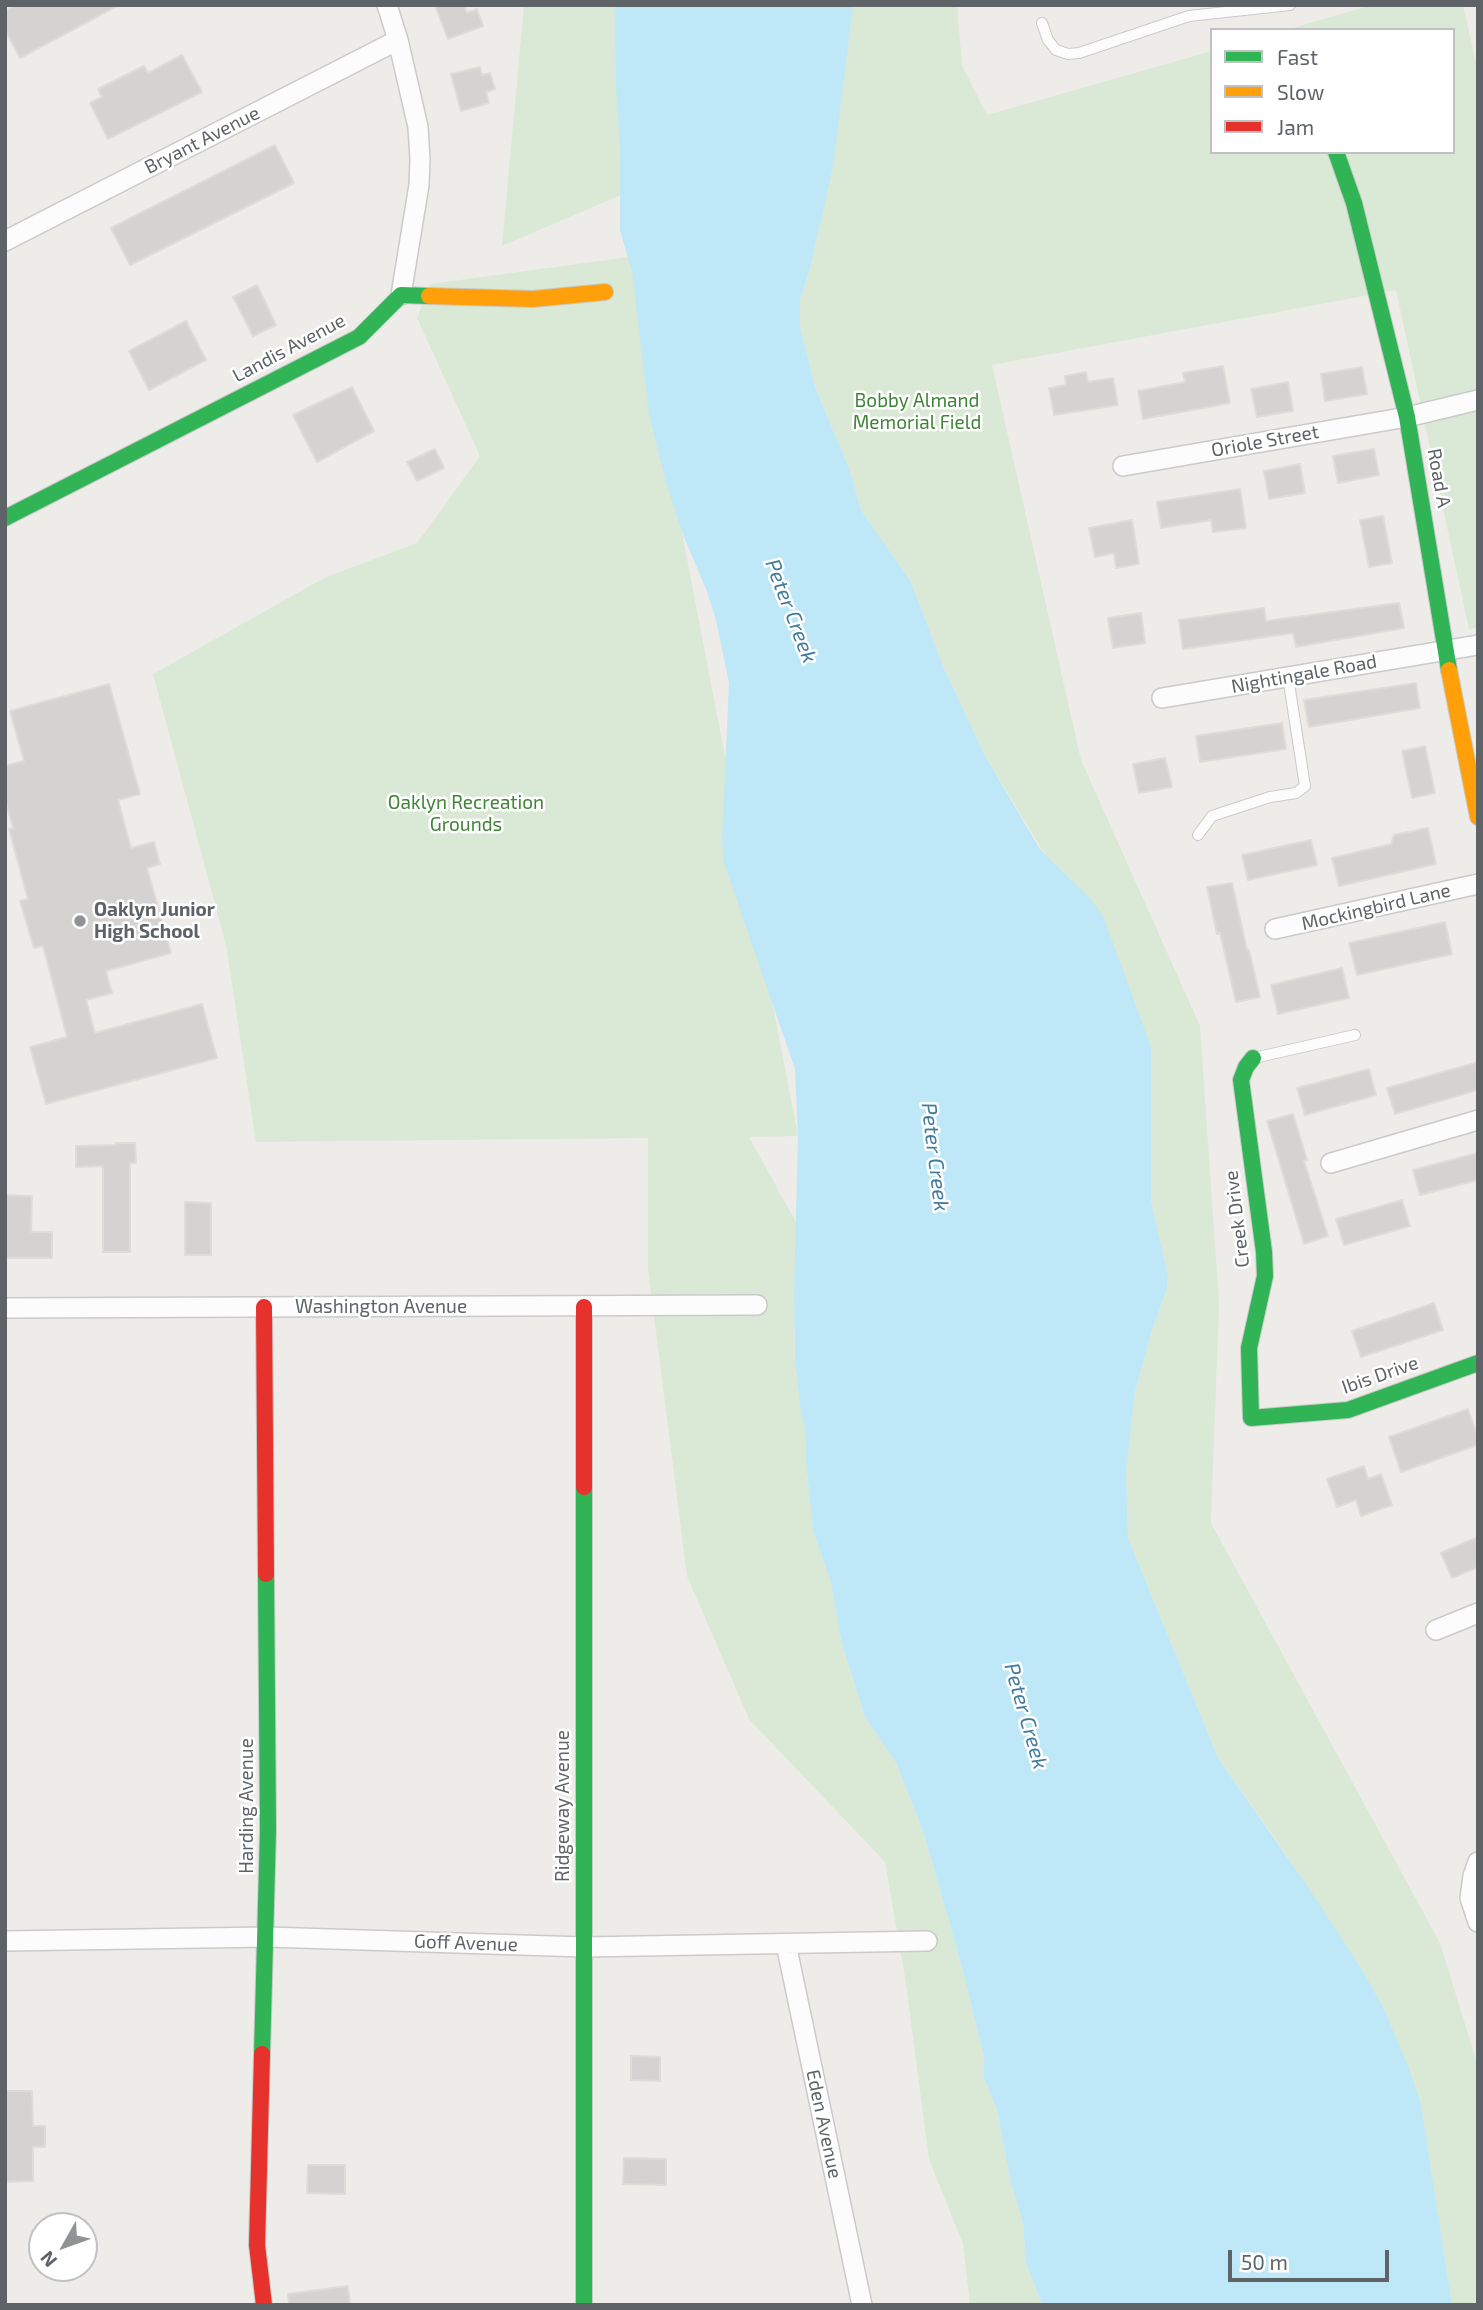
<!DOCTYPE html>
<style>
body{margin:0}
#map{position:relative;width:1483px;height:2310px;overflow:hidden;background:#eeece9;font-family:"Exo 2",sans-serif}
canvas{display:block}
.frame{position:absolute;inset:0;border:7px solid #5e6367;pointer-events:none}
.legend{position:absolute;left:1210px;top:28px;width:245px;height:126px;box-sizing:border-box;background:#fff;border:2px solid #bfc1c2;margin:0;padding:9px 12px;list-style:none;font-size:21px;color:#5e6367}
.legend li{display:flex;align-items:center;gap:14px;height:35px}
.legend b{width:35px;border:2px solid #bfc1c2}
.north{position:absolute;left:28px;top:2212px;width:70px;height:70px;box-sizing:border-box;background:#fff;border:2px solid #bfc1c2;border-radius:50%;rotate:230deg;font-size:19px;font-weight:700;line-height:28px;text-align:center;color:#5e6367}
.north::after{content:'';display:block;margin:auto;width:24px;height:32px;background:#909394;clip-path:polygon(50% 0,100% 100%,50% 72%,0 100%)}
.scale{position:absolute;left:1228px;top:2250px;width:161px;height:32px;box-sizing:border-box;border:4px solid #5e6367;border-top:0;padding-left:9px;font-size:21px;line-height:24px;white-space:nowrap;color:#5e6367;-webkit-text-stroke:5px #fff;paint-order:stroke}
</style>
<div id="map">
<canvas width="1483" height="2310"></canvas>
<div class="frame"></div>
<ul class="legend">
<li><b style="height:9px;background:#30b455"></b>Fast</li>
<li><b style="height:9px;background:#ff9f0a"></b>Slow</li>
<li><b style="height:9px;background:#e5322d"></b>Jam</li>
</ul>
<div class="north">N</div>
<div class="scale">50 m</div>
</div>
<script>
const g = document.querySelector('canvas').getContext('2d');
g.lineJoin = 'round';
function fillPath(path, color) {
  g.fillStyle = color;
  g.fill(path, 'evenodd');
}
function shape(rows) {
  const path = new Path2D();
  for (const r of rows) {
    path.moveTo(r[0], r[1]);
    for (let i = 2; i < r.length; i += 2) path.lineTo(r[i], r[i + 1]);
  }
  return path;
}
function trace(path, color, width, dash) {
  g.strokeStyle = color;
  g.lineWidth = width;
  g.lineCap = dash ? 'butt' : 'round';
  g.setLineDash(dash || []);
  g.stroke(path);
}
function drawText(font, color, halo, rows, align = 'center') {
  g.font = font + ' "Exo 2",sans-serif';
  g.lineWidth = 5;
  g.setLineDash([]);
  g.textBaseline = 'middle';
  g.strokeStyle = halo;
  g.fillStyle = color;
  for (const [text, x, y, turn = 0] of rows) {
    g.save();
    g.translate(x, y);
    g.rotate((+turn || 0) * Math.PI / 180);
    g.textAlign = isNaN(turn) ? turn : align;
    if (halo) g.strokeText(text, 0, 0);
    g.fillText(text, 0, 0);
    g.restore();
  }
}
const green = shape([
 [524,5,615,5,621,195,502,246],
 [853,5,957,5,962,65,987,115,1212,51,1212,152,1453,152,1453,30,1286,30,1372,5,1463,5,1478,71,1478,628,1469,629,1396,290,992,365,1081,760,1200,1026,1219,1304,1211,1523,1440,1943,1478,2066,1478,2305,1452,2305,1421,2104,1383,2007,1363,1971,1274,1837,1218,1758,1128,1538,1126,1470,1135,1392,1152,1330,1167,1288,1168,1276,1151,1201,1151,1047,1046,856,984,754,943,666,911,582,861,510,850,471,815,387,800,327,800,300,811,265,831,170],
 [629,257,798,1136,749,1137,797,1224,794,1292,795,1360,801,1413,805,1430,806,1463,813,1531,831,1583,841,1641,865,1717,896,1763,924,1834,962,1967,984,2057,984,2078,997,2110,1011,2183,1023,2223,1026,2263,1042,2305,970,2305,963,2244,929,2159,905,1977,885,1862,749,1719,687,1576,648,1269,648,1138,256,1142,226,945,153,674,326,577,417,543,480,456,417,318,430,284]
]);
const water = shape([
 [615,5,853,5,833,166,811,265,800,300,800,327,815,387,850,471,861,510,911,582,943,666,984,754,1038,846,1046,856,1090,898,1103,916,1151,1047,1151,1201,1168,1276,1167,1288,1152,1330,1135,1392,1126,1470,1128,1538,1218,1758,1310,1890,1363,1971,1383,2007,1408,2066,1421,2104,1452,2305,1042,2305,1026,2263,1023,2223,1011,2183,997,2110,984,2078,984,2057,962,1967,924,1834,896,1763,865,1717,841,1641,831,1583,813,1531,806,1463,805,1430,801,1413,795,1360,794,1292,798,1136,795,1069,724,863,722,840,729,683,716,620,706,589,684,537,666,483,649,414,632,272,620,230,620,152,616,85]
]);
const building = shape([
 [16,5,119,5,20,58,5,30,5,11,16,5],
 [435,5,464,5,467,13,477,9,483,26,448,39,435,5],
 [182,55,202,92,108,139,90,103,102,97,98,89,144,66,148,73,182,55],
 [480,67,482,75,490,73,495,89,486,92,489,103,461,111,451,74,480,67],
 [275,145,294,183,130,265,111,228,275,145],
 [257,285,276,325,253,336,233,297,257,285],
 [186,321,206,360,149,390,129,351,186,321],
 [1223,366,1230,403,1143,419,1138,391,1185,382,1183,373,1223,366],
 [1362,367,1367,394,1325,401,1321,374,1362,367],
 [1086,372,1088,382,1113,378,1118,405,1054,415,1049,388,1066,385,1065,376,1086,372],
 [1288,382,1293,411,1257,417,1251,389,1288,382],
 [352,387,374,431,317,462,293,415,352,387],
 [435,449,444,468,417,481,407,462,435,449],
 [1374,449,1379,475,1338,483,1333,456,1374,449],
 [1300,464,1305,493,1269,499,1264,471,1300,464],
 [1240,489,1246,528,1213,532,1211,520,1161,528,1157,502,1240,489],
 [1383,516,1392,563,1369,567,1360,520,1383,516],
 [1132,520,1139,564,1116,568,1114,553,1095,557,1089,528,1132,520],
 [1399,603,1404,628,1296,647,1293,633,1183,649,1179,620,1264,608,1266,621,1399,603],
 [1141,613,1145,643,1113,648,1108,618,1141,613],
 [1416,683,1420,708,1309,727,1304,700,1416,683],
 [109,684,140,794,118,800,131,848,154,842,160,864,147,868,171,953,106,971,112,993,86,1000,95,1033,202,1004,217,1058,46,1104,30,1047,67,1037,43,946,34,948,20,901,28,899,9,829,13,828,5,799,5,766,24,761,10,711,109,684],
 [1282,723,1286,749,1200,762,1196,736,1282,723],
 [1425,746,1435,793,1412,798,1402,751,1425,746],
 [1165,758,1172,787,1139,793,1133,764,1165,758],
 [1428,828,1436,864,1339,886,1332,858,1391,844,1394,835,1428,828],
 [1311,840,1317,865,1248,880,1242,855,1311,840],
 [1232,883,1247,950,1249,950,1260,997,1236,1002,1220,933,1217,934,1207,887,1232,883],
 [1445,922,1452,954,1357,975,1349,943,1445,922],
 [1342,968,1349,998,1278,1014,1271,985,1342,968],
 [1478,1062,1478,1090,1395,1114,1387,1088,1478,1062],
 [1369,1069,1376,1095,1305,1115,1297,1088,1369,1069],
 [1293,1114,1307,1160,1304,1161,1328,1236,1304,1244,1267,1121,1293,1114],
 [116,1143,135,1143,136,1163,130,1163,130,1252,103,1252,103,1166,76,1167,76,1146,116,1145,116,1143],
 [1478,1153,1478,1180,1420,1195,1413,1170,1478,1153],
 [5,1195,32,1196,31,1232,52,1232,52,1258,5,1258,5,1195],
 [1402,1200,1410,1226,1344,1245,1336,1219,1402,1200],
 [185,1202,211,1203,211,1255,185,1255,185,1202],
 [1434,1303,1443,1330,1361,1357,1352,1331,1434,1303],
 [1468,1409,1478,1437,1478,1445,1401,1472,1389,1437,1468,1409],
 [1364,1466,1368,1479,1381,1474,1392,1505,1361,1516,1356,1500,1337,1507,1327,1479,1364,1466],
 [1478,1537,1478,1567,1452,1578,1441,1553,1478,1537],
 [631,2056,660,2057,660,2081,631,2080,631,2056],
 [5,2091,32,2091,33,2126,45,2126,45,2147,33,2147,33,2181,5,2182,5,2091],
 [624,2158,666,2159,666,2185,623,2184,624,2158],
 [308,2165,345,2165,345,2194,307,2193,308,2165],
 [348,2286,350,2305,289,2305,288,2294,348,2286]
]);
const lane = shape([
 [1042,23,1048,40,1056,50,1068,54,1079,53,1189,16,1290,5],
 [1198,835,1212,816,1270,797,1296,793,1305,786,1288,677],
 [1254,1058,1355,1035]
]);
const street = shape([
 [387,5,398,40,418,127,420,159,419,185,401,295],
 [5,241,398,40],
 [1123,466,1407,417,1478,400],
 [1162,698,1478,645],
 [1275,929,1478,884],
 [1331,1163,1478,1120],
 [5,1308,757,1305],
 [1436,1630,1478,1613],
 [1478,1862,1473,1876,1470,1898,1478,1922],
 [5,1941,267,1937,584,1947,927,1941],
 [786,1944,862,2305]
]);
const fast = shape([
 [1336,152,1354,203,1407,417,1449,670],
 [5,518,359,337,401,295,429,296],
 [1253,1058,1246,1067,1241,1080,1264,1252,1265,1276,1249,1348,1251,1418,1348,1410,1478,1363],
 [584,1487,584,2305],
 [262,2054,268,1830,266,1574]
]);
const slow = shape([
 [429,296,533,299,605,292],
 [1449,670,1478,817]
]);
const jam = shape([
 [264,1307,266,1574],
 [584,1307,584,1487],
 [262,2054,257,2245,264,2305]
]);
const markers = [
 [80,921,7,"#909394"]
];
const streetNames = [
 ["Bryant Avenue",202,140,-27],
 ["Landis Avenue",289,348,-28],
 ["Oriole Street",1265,441,-10],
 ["Road A",1439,478,80],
 ["Nightingale Road",1304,674,-10],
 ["Mockingbird Lane",1376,907,-13],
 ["Creek Drive",1237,1219,-97],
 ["Washington Avenue",381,1307],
 ["Ibis Drive",1380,1375,-19],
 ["Harding Avenue",247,1806,-90],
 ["Ridgeway Avenue",563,1806,-90],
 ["Goff Avenue",466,1943,2],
 ["Eden Avenue",824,2124,78]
];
const parkNames = [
 ["Bobby Almand",917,401],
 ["Memorial Field",917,423],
 ["Oaklyn Recreation",466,803],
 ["Grounds",466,825]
];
const poiNames = [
 ["Oaklyn Junior",94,910],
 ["High School",94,932]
];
const waterNames = [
 ["Peter Creek",791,611,69],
 ["Peter Creek",935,1157,83],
 ["Peter Creek",1026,1716,74]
];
fillPath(green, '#dae9d5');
fillPath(water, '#bee7f7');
fillPath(building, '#d5d3d2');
trace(building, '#dedbd8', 2);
trace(lane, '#cacaca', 12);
trace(street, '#cacaca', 22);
trace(fast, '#c8c9c8', 18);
trace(slow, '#c8c9c8', 18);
trace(jam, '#c8c9c8', 18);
trace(lane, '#fcfcfc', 10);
trace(street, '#fcfcfc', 19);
trace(fast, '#30b455', 16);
trace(slow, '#ff9f0a', 16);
trace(jam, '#e5322d', 16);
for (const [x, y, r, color] of markers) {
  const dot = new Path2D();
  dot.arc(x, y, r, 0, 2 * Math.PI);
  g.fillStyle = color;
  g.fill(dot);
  trace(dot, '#fff', 2.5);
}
drawText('19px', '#5e6367', '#fff', streetNames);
drawText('19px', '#408438', '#fff', parkNames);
drawText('bold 19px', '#5e6367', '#fff', poiNames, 'left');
drawText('italic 21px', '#407b9e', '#fff', waterNames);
</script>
